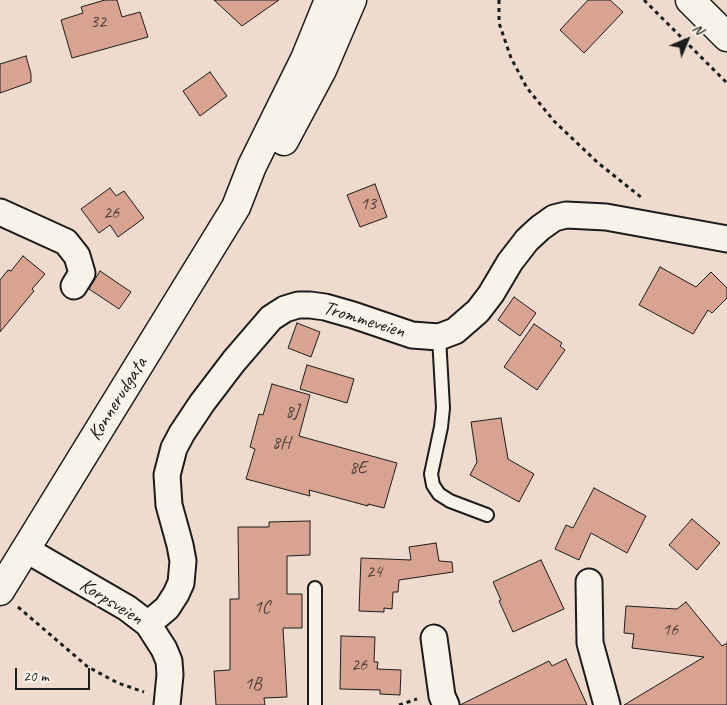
<!DOCTYPE html>
<style>
body{margin:0}
#map{position:relative;width:727px;height:705px;overflow:hidden;background:#eedbce;font-family:Caveat,sans-serif}
canvas{display:block}
.north{position:absolute;left:662px;top:15px;width:50px;height:50px;-webkit-text-stroke:4px #f7f3e8;paint-order:stroke;rotate:45deg;font-size:14px;font-weight:700;line-height:20px;text-align:center;color:#1c1c1c}
.north::after{content:'';display:block;margin:auto;width:18px;height:22px;background:#1c1c1c;clip-path:polygon(50% 0,100% 100%,50% 72%,0 100%)}
.scale{position:absolute;left:15px;top:668px;width:75px;height:22px;box-sizing:border-box;border:2px solid #1c1c1c;border-top:0;padding-left:6px;font-size:15px;line-height:18px;white-space:nowrap;color:#1c1c1c;-webkit-text-stroke:4px #f7f3e8;paint-order:stroke}
</style>
<div id="map">
<canvas width="727" height="705"></canvas>
<div class="north">N</div>
<div class="scale">20 m</div>
</div>
<script>
const g = document.querySelector('canvas').getContext('2d');
g.lineJoin = 'round';
function fillPath(path, color) {
  g.fillStyle = color;
  g.fill(path, 'evenodd');
}
function shape(rows) {
  const path = new Path2D();
  for (const r of rows) {
    path.moveTo(r[0], r[1]);
    for (let i = 2; i < r.length; i += 2) path.lineTo(r[i], r[i + 1]);
  }
  return path;
}
function trace(path, color, width, dash) {
  g.strokeStyle = color;
  g.lineWidth = width;
  g.lineCap = dash ? 'butt' : 'round';
  g.setLineDash(dash || []);
  g.stroke(path);
}
function drawText(font, color, halo, rows, align = 'center') {
  g.font = font + ' Caveat,sans-serif';
  g.lineWidth = 4;
  g.setLineDash([]);
  g.textBaseline = 'middle';
  g.strokeStyle = halo;
  g.fillStyle = color;
  for (const [text, x, y, turn = 0] of rows) {
    g.save();
    g.translate(x, y);
    g.rotate((+turn || 0) * Math.PI / 180);
    g.textAlign = isNaN(turn) ? turn : align;
    if (halo) g.strokeText(text, 0, 0);
    g.fillText(text, 0, 0);
    g.restore();
  }
}
const building = shape([
 [105,0,117,0,122,17,140,12,148,37,72,58,61,20,83,13,81,7,105,0],
 [214,0,279,0,242,26,214,0],
 [588,0,610,0,623,12,584,53,560,30,588,0],
 [26,56,31,74,31,82,0,93,0,64,26,56],
 [210,72,227,96,200,116,183,91,210,72],
 [375,184,387,217,360,227,347,195,375,184],
 [110,188,116,196,124,191,144,218,118,237,110,225,99,233,81,209,110,188],
 [23,256,45,274,32,289,34,291,0,332,0,280,8,270,11,271,23,256],
 [660,267,696,287,711,272,727,288,727,298,712,313,708,310,693,334,639,305,660,267],
 [100,271,131,292,119,309,89,289,100,271],
 [514,297,536,313,520,336,498,320,514,297],
 [297,323,320,332,311,357,288,348,297,323],
 [534,324,562,343,560,346,565,350,537,390,504,367,534,324],
 [307,365,354,379,347,403,300,389,307,365],
 [272,384,310,395,299,436,397,463,384,508,368,504,368,506,309,490,310,496,246,479,255,449,250,447,259,414,263,415,272,384],
 [501,418,508,459,534,474,519,502,470,475,477,462,471,422,501,418],
 [594,488,646,516,627,553,591,533,579,560,555,549,566,525,573,528,594,488],
 [692,519,720,543,697,570,669,545,692,519],
 [310,521,310,555,287,556,287,594,302,594,302,628,283,628,287,697,264,698,265,705,216,705,214,671,230,670,230,599,239,599,238,527,269,527,269,522,310,521],
 [436,543,439,561,452,562,453,572,399,580,398,592,393,592,392,609,384,608,384,612,359,611,361,558,411,560,409,547,436,543],
 [541,560,564,609,513,632,499,601,501,600,493,582,541,560],
 [686,602,722,646,727,643,727,705,624,705,704,657,632,648,634,634,624,633,626,606,677,609,686,602],
 [341,636,375,637,374,662,378,662,377,669,401,670,400,695,380,694,380,690,340,689,341,636],
 [566,659,587,705,460,705,549,661,552,666,566,659]
]);
const path = shape([
 [499,0,499,23,511,58,527,88,554,121,597,162,642,198],
 [644,0,726,82],
 [18,607,88,667,118,683,144,692],
 [399,705,417,699]
]);
const service = shape([
 [439,337,443,408,441,427,431,474,433,485,439,494,450,501,487,515],
 [315,705,315,588]
]);
const minor = shape([
 [0,212,66,242,77,256,82,273,74,286],
 [25,549,127,608,148,624,164,649,169,661,170,675,167,705],
 [589,582,590,643,607,705],
 [148,624,167,608,176,594,181,583,183,561,180,545,169,505,167,475,174,448,182,433,202,403,234,361,271,318,285,309,298,305,310,305,325,307,353,315,412,335,439,337,455,331,478,311,491,294,510,262,527,240,540,228,554,218,566,215,606,217,727,239],
 [434,638,442,696,446,705]
]);
const tertiary = shape([
 [690,0,727,37]
]);
const secondary = shape([
 [284,141,322,70,352,0],
 [0,591,236,207,252,166,305,59,329,0]
]);
const numberNames = [
 ["32",98,22],
 ["13",368,204],
 ["26",111,213],
 ["8J",292,412],
 ["8H",281,443],
 ["8E",358,468],
 ["24",374,572],
 ["1C",262,607],
 ["16",670,630],
 ["26",359,665],
 ["1B",253,684]
];
const streetNames = [
 ["Trommeveien",364,320,17],
 ["Konnerudgata",118,399,-58],
 ["Korpsveien",111,602,32]
];
fillPath(building, '#d9a391');
trace(building, '#1c1c1c', 1);
trace(service, '#1c1c1c', 16);
trace(minor, '#1c1c1c', 29);
trace(tertiary, '#1c1c1c', 31);
trace(secondary, '#1c1c1c', 31);
trace(path, '#1c1c1c', 3, [4, 4]);
trace(service, '#f7f3e8', 12);
trace(minor, '#f7f3e8', 25);
trace(tertiary, '#f7f3e8', 28);
trace(secondary, '#f7f3e8', 28);
drawText('18px', '#4b3e39', null, numberNames);
drawText('20px', '#1c1c1c', '#f7f3e8', streetNames);
</script>
